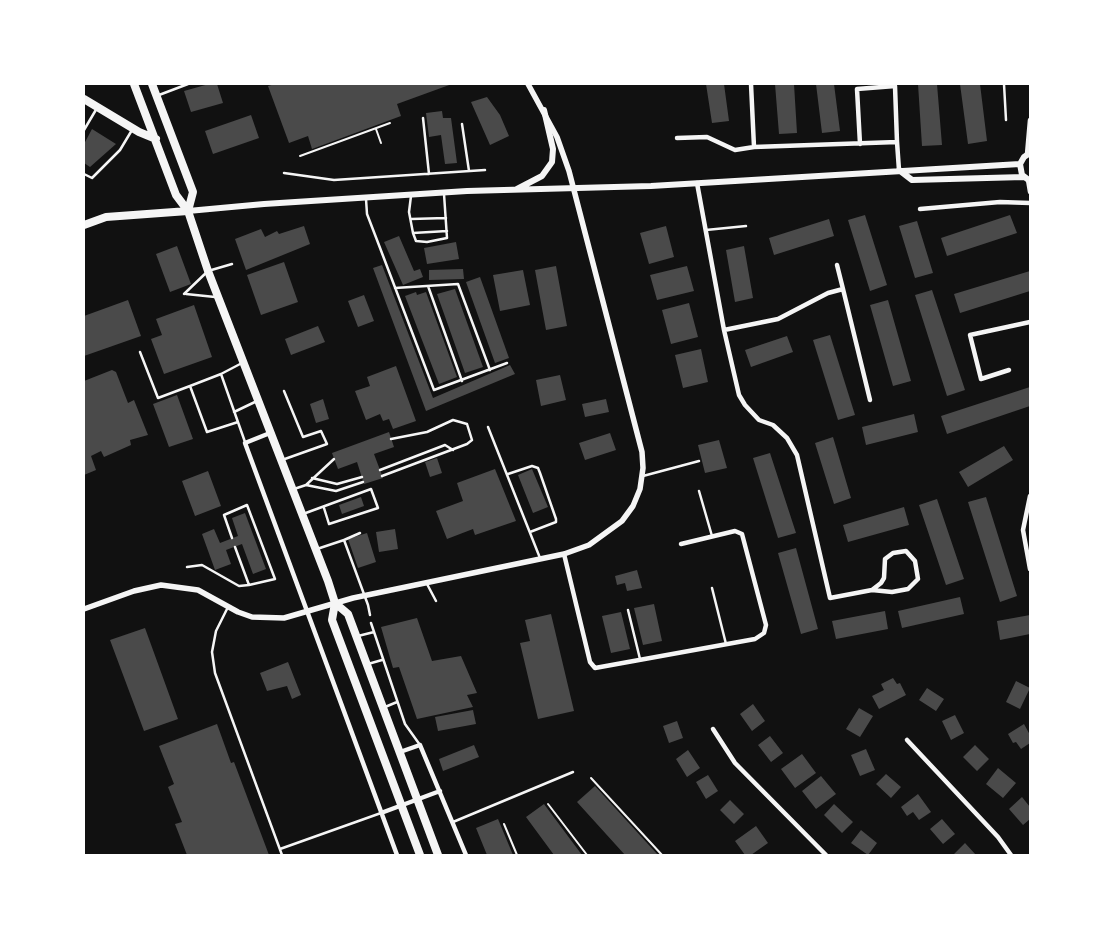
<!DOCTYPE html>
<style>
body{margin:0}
#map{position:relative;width:1114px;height:939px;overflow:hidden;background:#111;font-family:"Source Sans 3",sans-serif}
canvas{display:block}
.frame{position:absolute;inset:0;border:85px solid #fff;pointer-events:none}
</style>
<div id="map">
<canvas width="1114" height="939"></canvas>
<div class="frame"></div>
</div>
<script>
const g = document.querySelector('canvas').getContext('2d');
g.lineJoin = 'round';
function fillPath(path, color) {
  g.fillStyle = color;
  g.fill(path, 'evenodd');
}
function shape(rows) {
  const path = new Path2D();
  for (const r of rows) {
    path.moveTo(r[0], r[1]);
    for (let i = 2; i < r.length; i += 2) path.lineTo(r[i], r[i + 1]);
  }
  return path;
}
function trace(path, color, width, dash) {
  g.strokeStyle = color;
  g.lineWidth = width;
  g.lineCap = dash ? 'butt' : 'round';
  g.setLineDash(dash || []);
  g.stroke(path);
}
const building = shape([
 [209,84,217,84,223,103,191,112,184,91],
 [275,84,452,84,397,104,401,116,312,149,308,136,289,143,268,86],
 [706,84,724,84,729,121,712,123],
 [775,84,794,84,797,133,779,134],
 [816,84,834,84,840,131,822,133],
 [918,84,937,84,942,145,922,146],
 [960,84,980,84,987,141,968,144],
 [487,97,500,115,509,136,490,145,471,102],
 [442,111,443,118,451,118,457,163,445,164,441,135,429,137,426,113],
 [251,115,259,138,213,154,205,131],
 [92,129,116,144,90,167,84,163,84,144],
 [865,215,887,285,870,291,848,220],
 [1010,215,1017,233,947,256,941,238],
 [829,219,834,236,774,255,769,238],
 [917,221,933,273,915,278,899,226],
 [304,226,310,244,246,270,235,239,261,229,265,237,277,231,279,234],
 [666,226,674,257,649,264,640,233],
 [399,236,414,271,420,269,423,277,403,285,384,242],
 [456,242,459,259,427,264,424,248],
 [177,246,191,284,170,292,156,254],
 [744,246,753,298,735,302,726,250],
 [284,262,298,302,261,315,247,275],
 [382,265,433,398,510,365,515,374,426,411,373,268],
 [556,266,567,326,546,330,535,270],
 [687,266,694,291,657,300,650,275],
 [463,269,464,279,429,280,429,270],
 [523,270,530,305,500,311,493,275],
 [1030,271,1030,291,960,313,954,294],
 [480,277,509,358,495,363,466,282],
 [455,289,483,367,465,373,437,294],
 [932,290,965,390,947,396,915,295],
 [416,292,417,295,426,292,457,377,439,384,405,296],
 [364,295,374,321,358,327,348,301],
 [128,300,141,336,84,356,84,316],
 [888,300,911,381,893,386,870,305],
 [689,303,698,337,671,344,662,310],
 [194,305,212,357,164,374,151,339,162,335,156,319],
 [318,326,325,342,291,355,285,339],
 [830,335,855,415,838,420,813,340],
 [787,336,793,352,751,367,745,350],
 [701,349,708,382,683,388,675,355],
 [396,366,416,421,393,429,389,419,383,421,380,414,366,420,355,391,370,386,367,377],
 [112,370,116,372,128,403,134,400,148,435,130,440,131,445,104,457,101,451,91,456,96,470,84,475,84,381],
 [560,375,566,400,541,406,536,380],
 [1030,387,1030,406,947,434,941,416],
 [177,395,193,439,169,447,153,404],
 [323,399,329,419,316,423,310,404],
 [606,399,609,412,585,417,582,404],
 [914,414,918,432,866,445,862,427],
 [389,432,394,447,374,454,383,478,364,484,357,462,338,469,332,453],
 [610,433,616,450,585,460,579,443],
 [833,437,851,498,834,504,815,443],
 [719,440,727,468,705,473,698,445],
 [1004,446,1013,460,968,487,959,472],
 [770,453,796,533,778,538,753,458],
 [437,458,442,473,430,477,425,462],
 [495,469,516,521,475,535,473,529,447,539,436,511,463,501,457,483],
 [532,469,548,507,533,513,518,475],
 [208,471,221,506,195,516,182,481],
 [361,497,364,506,342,514,339,505],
 [986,497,1017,596,1000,602,968,502],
 [937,499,964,579,946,585,919,505],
 [904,507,909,525,848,542,843,525],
 [245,513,266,569,253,574,242,544,226,550,231,564,215,570,202,534,214,529,220,543,238,536,232,518],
 [395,529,398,549,379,552,376,532],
 [367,533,376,562,358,568,348,539],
 [796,548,818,629,801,634,778,553],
 [637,570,642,588,627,591,625,583,617,585,615,576],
 [960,597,964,614,902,628,898,611],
 [654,604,662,641,643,645,634,608],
 [885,611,888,629,836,639,832,621],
 [621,612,630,649,611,653,602,616],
 [551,614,574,711,538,719,520,643,530,641,525,620],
 [1030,615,1030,634,1000,640,997,621],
 [417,618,432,661,461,656,477,693,467,695,473,707,417,719,399,667,393,668,381,627],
 [145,628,178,719,144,731,110,640],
 [288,662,301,695,292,699,287,686,267,691,260,673],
 [893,678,897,684,900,683,906,695,879,709,872,696,884,690,881,684],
 [1016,681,1030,688,1020,709,1006,702],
 [927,688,944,699,936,711,919,700],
 [753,704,765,721,752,731,740,714],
 [859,708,873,716,860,737,846,729],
 [473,710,476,724,438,731,435,717],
 [955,715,964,733,951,740,942,721],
 [677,721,683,738,669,743,663,726],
 [217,724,231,763,234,762,269,855,187,855,175,824,182,822,168,787,174,784,159,746],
 [1024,724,1030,735,1030,743,1021,749,1016,742,1013,743,1008,734],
 [770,736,783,753,771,762,758,745],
 [474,745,479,757,443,771,439,759],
 [975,745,989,759,977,771,963,757],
 [866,749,875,770,860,776,851,755],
 [688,750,700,768,687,777,676,759],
 [802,754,816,773,795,788,781,769],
 [998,768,1016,783,1003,798,986,784],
 [886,774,901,787,891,798,876,784],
 [708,775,718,791,706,799,696,782],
 [821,776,836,794,816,809,802,791],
 [595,786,658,855,625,855,577,802],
 [918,794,931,812,919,820,913,812,907,816,901,807],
 [1022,797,1030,807,1030,819,1023,825,1009,809],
 [730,800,744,814,734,824,720,810],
 [544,804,582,855,554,855,526,817],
 [834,804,853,822,842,833,824,815],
 [498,819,513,855,487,855,476,828],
 [942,819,955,834,943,844,930,829],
 [756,826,768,843,751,855,745,855,735,841],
 [861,830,877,843,868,855,851,843],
 [965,843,976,855,955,855,954,854]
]);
const path = shape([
 [376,129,381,143],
 [300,156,390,123],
 [591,778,662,855],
 [548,804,587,855],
 [504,824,517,855]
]);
const service = shape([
 [1004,84,1006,120],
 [159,95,188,84],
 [423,118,429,174],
 [462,124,469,171],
 [84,130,97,108],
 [284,173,334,180,485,170],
 [84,174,92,178,120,150,132,130],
 [411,196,409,212,413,233,416,241,427,242,447,238,444,194],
 [366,199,367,214,377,240,434,390,507,363],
 [411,219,446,218],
 [706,230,746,226],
 [413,233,447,231],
 [428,286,462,381],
 [395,288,458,284,490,370],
 [184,294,208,271,232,264],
 [186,294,215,297],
 [140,352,158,398,190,386],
 [242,363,221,374,245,442],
 [221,374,190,386,207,432,238,422],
 [234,412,257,401],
 [488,427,540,558],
 [282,460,327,444,321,431,303,437,284,391],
 [380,470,445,445,453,450],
 [508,474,532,466,538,468,540,473,556,519,556,522,530,532],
 [382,476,467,444,472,440,467,424,453,420,427,432,391,439],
 [643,476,699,461],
 [312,478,337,484,362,477],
 [306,485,336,491,363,482],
 [294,489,306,485,334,459],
 [699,491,712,536],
 [303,514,371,489,378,508,329,524,324,508],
 [232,538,224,515,247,505,275,579,249,585,235,547],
 [344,540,360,533],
 [317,549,344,540,368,605,370,615],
 [187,567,202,565,239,586,249,585],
 [427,584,436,601],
 [712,588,726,644],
 [228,607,216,631,212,652,215,673,282,855],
 [628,610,640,659],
 [371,623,405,724,420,745],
 [358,636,374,632],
 [368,664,382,660],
 [385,707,397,702],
 [453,822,573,772],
 [280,849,381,813]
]);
const minor = shape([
 [751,84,754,147,897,142,899,170],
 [677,138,707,137,735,150,754,147],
 [860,144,857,89,895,86,897,142],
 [1027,154,1030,120],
 [1028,180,1030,192],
 [697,183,724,330,739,395,745,405,759,420,773,425,787,438,797,455,830,598,872,590,892,592,908,589,918,579,915,561,906,551,893,553,885,559,884,578,881,583,872,590],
 [920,209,1000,202,1030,203],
 [837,265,843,289],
 [724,330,778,319,828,293,843,289,870,400],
 [1009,370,981,379,970,335,1030,322],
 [270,433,245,443,397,855],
 [1030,496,1023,530,1030,569],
 [564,554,590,662,595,668,755,639,764,633,766,625,742,534,735,531,681,544],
 [713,729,735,763,826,855],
 [907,740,998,837,1011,855],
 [400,752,420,745,466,855],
 [381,813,440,791]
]);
const tertiary = shape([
 [84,609,134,591,161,585,198,590,238,612,252,617,284,618,353,598,564,554,589,545,622,521,633,506,640,489,643,468,642,452,569,171,557,137,528,84]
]);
const secondary = shape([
 [1030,153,1024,157,1020,164,1022,175,1030,181],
 [899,170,912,180,1024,177],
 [517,189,542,176,552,162,553,149,544,110],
 [188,211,264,204,467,191,651,186,1020,164]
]);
const primary = shape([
 [134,84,176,195,188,211,208,271,328,581,335,603,332,620,420,855],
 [152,84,193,192,188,211],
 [84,99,139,132,156,139],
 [84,225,106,217,188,211],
 [335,603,348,614,438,855]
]);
fillPath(building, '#4a4a4a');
trace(path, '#f5f5f5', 2);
trace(service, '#f5f5f5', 2.5);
trace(minor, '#f5f5f5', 4.5);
trace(tertiary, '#f5f5f5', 5.5);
trace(secondary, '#f5f5f5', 6);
trace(primary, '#f5f5f5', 8);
</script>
